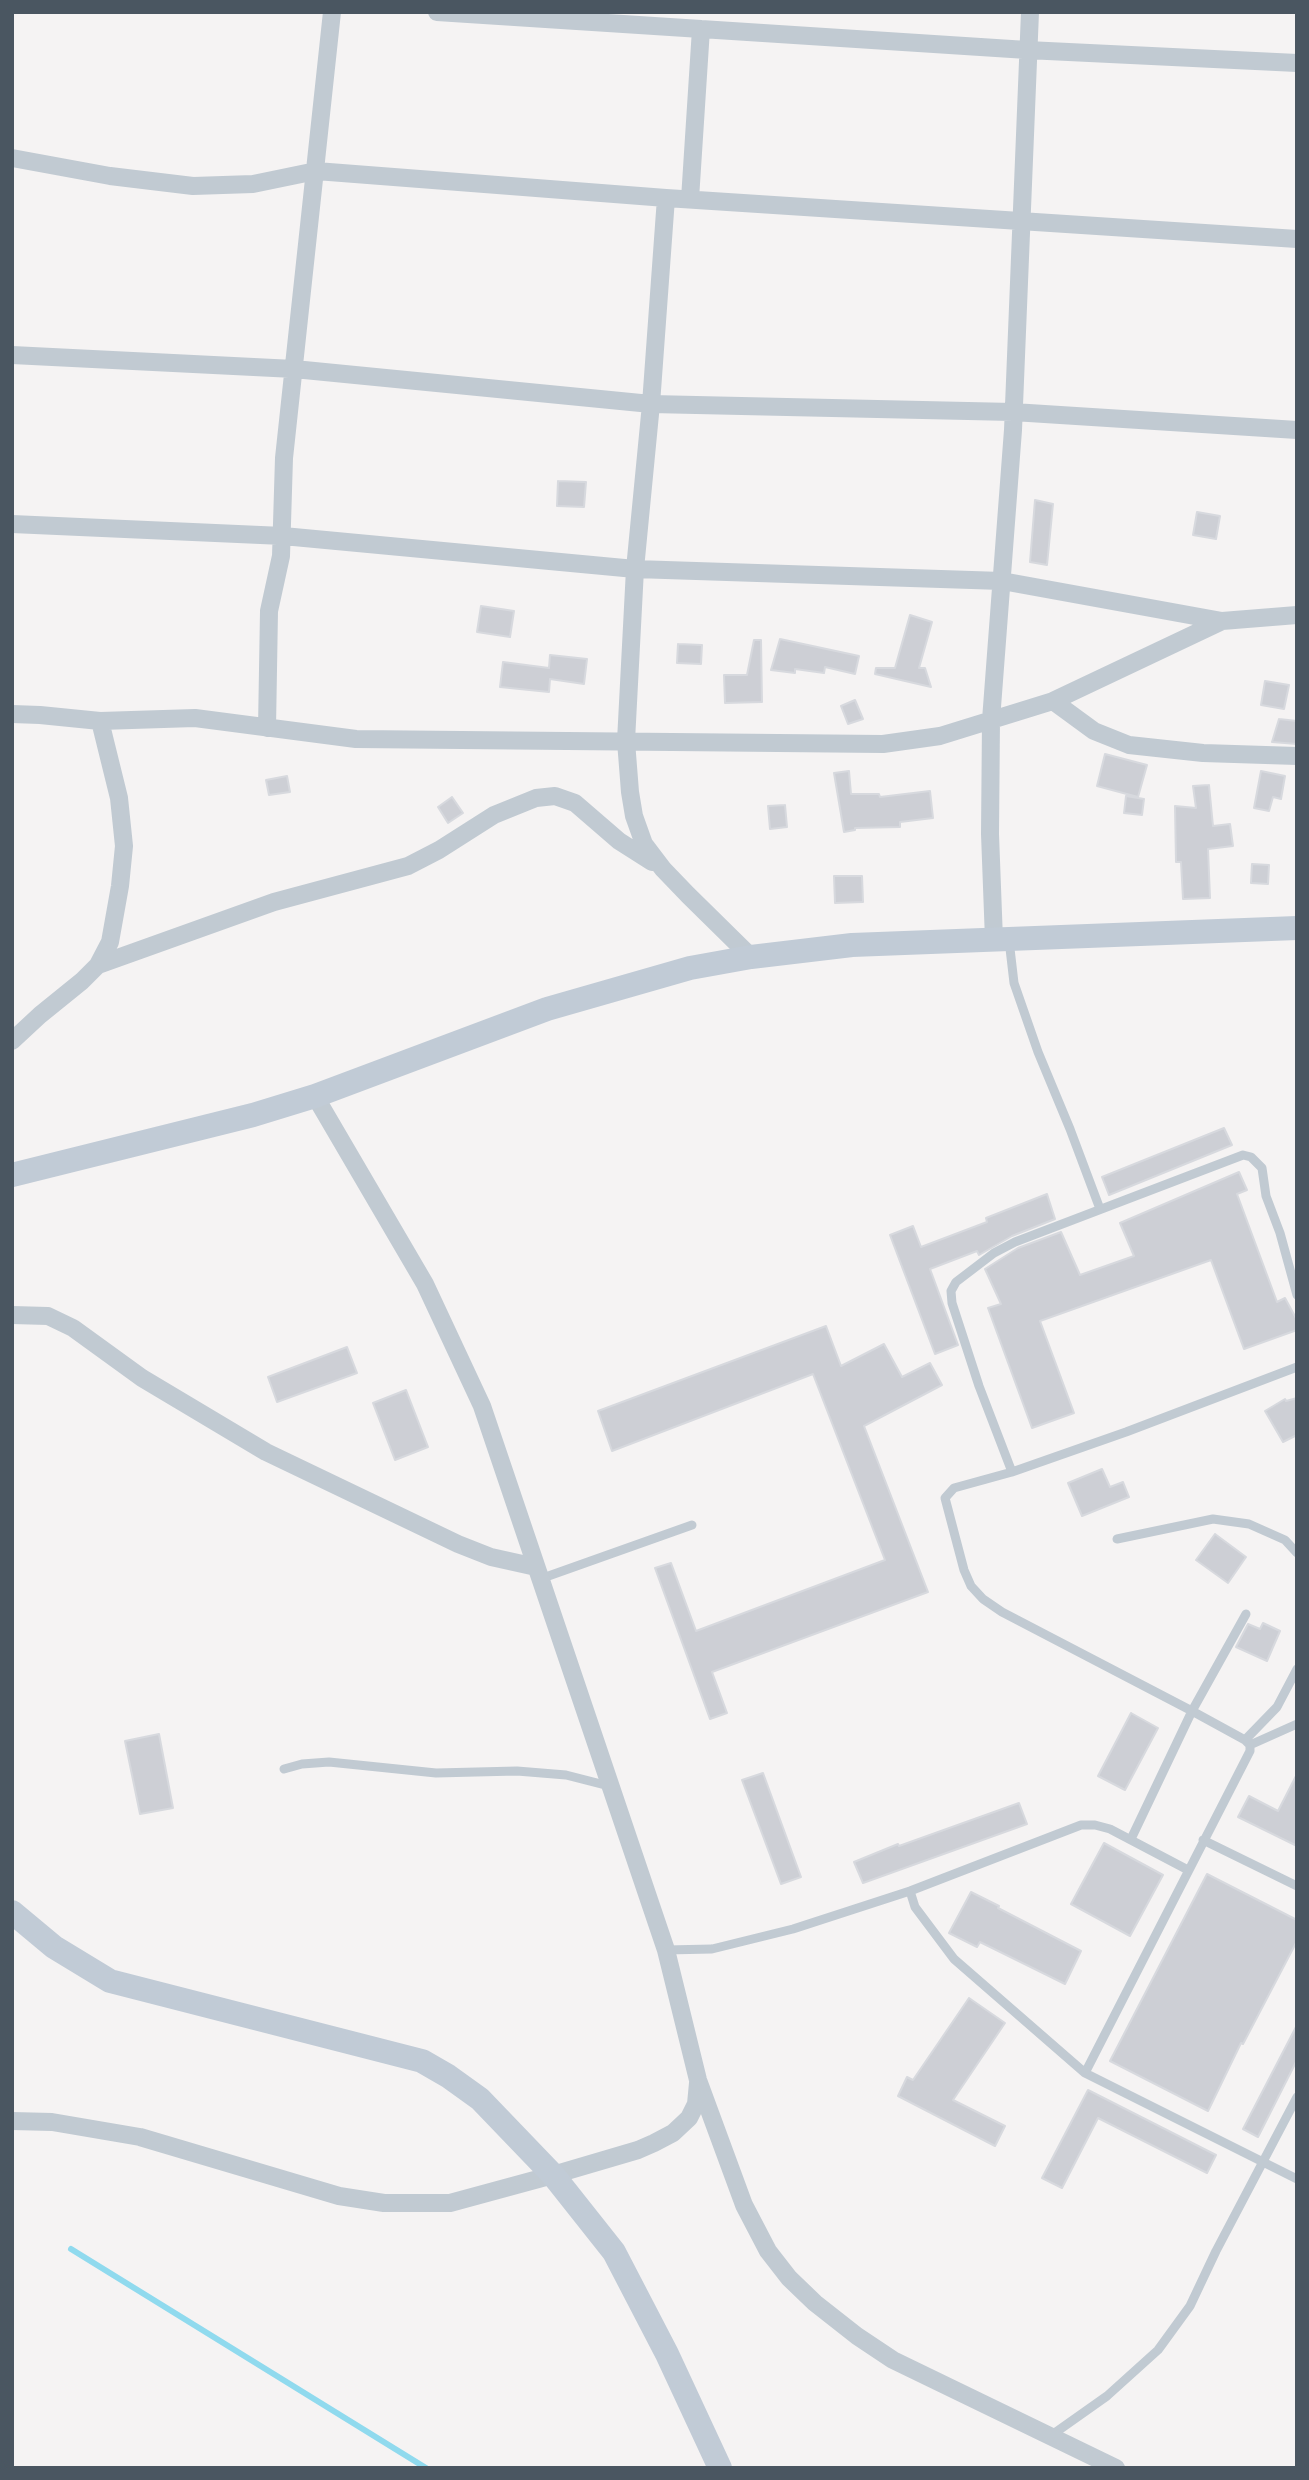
<!DOCTYPE html>
<style>
body{margin:0}
#map{position:relative;width:1309px;height:2480px;overflow:hidden;background:#f5f3f3;font-family:"IBM Plex Sans",sans-serif}
canvas{display:block}
.frame{position:absolute;inset:0;border:14px solid #4a5661;pointer-events:none}
</style>
<div id="map">
<canvas width="1309" height="2480"></canvas>
<div class="frame"></div>
</div>
<script>
const g = document.querySelector('canvas').getContext('2d');
g.lineJoin = 'round';
function shape(rows) {
  const path = new Path2D();
  for (const r of rows) {
    path.moveTo(r[0], r[1]);
    for (let i = 2; i < r.length; i += 2) path.lineTo(r[i], r[i + 1]);
  }
  return path;
}
function trace(path, color, width, dash) {
  g.strokeStyle = color;
  g.lineWidth = width;
  g.lineCap = dash ? 'butt' : 'round';
  g.setLineDash(dash || []);
  g.stroke(path);
}
function fillPath(path, color) {
  g.fillStyle = color;
  g.fill(path, 'evenodd');
}
const stream = shape([
 [71,2249,426,2468]
]);
const building = shape([
 [558,481,586,482,584,507,557,506,558,481],
 [1035,500,1053,504,1047,565,1030,562,1035,500],
 [1197,512,1220,516,1216,539,1193,535,1197,512],
 [481,606,514,611,510,637,477,632,481,606],
 [910,615,932,622,919,668,925,668,931,687,875,674,876,668,895,668,910,615],
 [780,639,859,656,855,674,825,667,824,673,795,669,795,673,771,670,780,639],
 [754,640,761,640,762,702,725,703,724,675,747,675,754,640],
 [678,644,702,645,701,664,677,663,678,644],
 [550,655,587,659,584,684,550,679,549,692,500,687,503,662,549,668,550,655],
 [1265,681,1289,685,1284,709,1261,705,1265,681],
 [855,700,863,719,848,724,841,706,855,700],
 [1279,719,1297,721,1297,744,1272,742,1279,719],
 [1105,754,1147,765,1138,797,1097,786,1105,754],
 [849,771,851,794,879,794,880,797,930,791,933,818,900,822,900,827,855,828,855,830,844,832,834,773,849,771],
 [1261,771,1285,776,1281,799,1273,797,1269,811,1254,808,1261,771],
 [287,776,290,792,269,795,266,780,287,776],
 [1209,785,1213,826,1230,824,1233,846,1208,849,1210,898,1183,899,1181,862,1176,862,1175,806,1196,808,1193,786,1209,785],
 [1126,796,1144,799,1142,815,1124,813,1126,796],
 [452,797,463,813,448,823,438,807,452,797],
 [785,805,787,827,770,829,768,806,785,805],
 [1252,864,1269,865,1268,884,1251,883,1252,864],
 [834,876,862,876,863,902,835,903,834,876],
 [1224,1128,1232,1145,1109,1195,1102,1177,1224,1128],
 [1239,1172,1247,1190,1237,1194,1277,1302,1285,1298,1297,1320,1297,1330,1244,1349,1211,1260,1040,1321,1074,1413,1032,1428,988,1308,1001,1304,985,1269,1018,1248,1061,1232,1080,1275,1134,1256,1120,1223,1239,1172],
 [1047,1194,1055,1219,1012,1236,979,1255,977,1251,930,1269,958,1345,935,1354,890,1235,913,1226,921,1247,987,1222,986,1218,1047,1194],
 [826,1326,841,1366,884,1344,902,1377,930,1363,942,1385,864,1426,928,1592,712,1672,727,1713,710,1719,655,1568,671,1563,696,1631,885,1560,813,1374,612,1451,598,1411,826,1326],
 [347,1347,357,1373,277,1402,268,1377,347,1347],
 [406,1390,428,1447,395,1460,373,1403,406,1390],
 [1297,1398,1297,1435,1283,1442,1265,1411,1285,1399,1286,1401,1297,1398],
 [1102,1469,1110,1487,1123,1482,1129,1497,1082,1516,1068,1483,1102,1469],
 [1215,1534,1246,1557,1228,1583,1196,1560,1215,1534],
 [1263,1623,1280,1631,1267,1661,1236,1647,1248,1624,1260,1629,1263,1623],
 [1131,1713,1158,1728,1125,1790,1098,1776,1131,1713],
 [159,1734,173,1808,140,1814,125,1741,159,1734],
 [763,1773,801,1877,781,1884,742,1780,763,1773],
 [1297,1774,1297,1846,1238,1817,1249,1796,1278,1811,1297,1774],
 [1019,1803,1027,1824,863,1883,854,1862,898,1844,899,1846,1019,1803],
 [1104,1843,1163,1875,1130,1936,1071,1904,1104,1843],
 [1207,1874,1297,1920,1297,1941,1243,2044,1241,2043,1208,2111,1110,2061,1207,1874],
 [971,1892,999,1906,998,1908,1081,1951,1065,1984,980,1942,977,1947,949,1933,971,1892],
 [969,1998,1005,2023,953,2100,1005,2126,995,2146,898,2096,907,2077,913,2080,969,1998],
 [1297,2025,1297,2060,1258,2137,1243,2129,1297,2025],
 [1088,2090,1216,2155,1207,2173,1098,2118,1062,2188,1042,2178,1088,2090]
]);
const service = shape([
 [1009,940,1014,983,1038,1052,1070,1129,1100,1209],
 [1012,1472,979,1386,952,1303,951,1291,956,1282,994,1253,1015,1242,1243,1155,1251,1157,1262,1168,1266,1196,1280,1233,1297,1295],
 [1117,1539,1213,1519,1249,1524,1285,1540,1297,1553],
 [540,1579,692,1525],
 [1245,1740,1277,1707,1297,1669],
 [1250,1745,1245,1740,1192,1711,1002,1612,983,1599,971,1586,964,1570,945,1498,954,1488,1012,1472,1126,1432,1297,1367],
 [1250,1745,1297,1724],
 [284,1769,302,1764,329,1762,436,1773,517,1771,566,1775,609,1786],
 [1131,1839,1192,1711,1246,1614],
 [1203,1840,1297,1886],
 [910,1891,915,1907,954,1959,1085,2073,1297,2179],
 [666,1950,712,1949,793,1929,910,1891,1081,1825,1095,1825,1110,1829,1188,1870],
 [1085,2073,1250,1751,1250,1745],
 [1049,2437,1107,2396,1158,2350,1190,2306,1216,2251,1297,2097]
]);
const minor = shape([
 [437,12,1027,50,1297,63],
 [12,158,110,176,193,186,253,184,316,171,666,198,1297,239],
 [666,198,651,404,635,569,626,741,630,792,634,816,644,844,663,869,688,895,751,957],
 [690,199,701,29],
 [12,355,294,369,651,404,1013,412,1297,430],
 [12,524,283,536,635,569,1002,581,1222,621],
 [1053,701,1094,731,1129,745,1203,753,1297,756],
 [12,714,40,715,100,721,195,718,356,739,883,744,940,736,1053,701,1222,621,1297,615],
 [267,728,269,611,281,556,284,458,332,12],
 [994,940,990,834,991,720,1013,430,1030,12],
 [98,965,274,902,408,866,439,850,494,815,536,798,555,796,575,803,619,841,652,862],
 [12,1041,40,1015,82,981,98,965,110,942,120,886,124,846,119,798,100,721],
 [315,1096,425,1284,482,1406,666,1950,698,2080,744,2205,768,2251,789,2278,815,2303,857,2336,893,2360,1116,2468],
 [12,1315,48,1316,73,1328,142,1378,266,1452,458,1544,491,1557,536,1567],
 [12,2121,52,2122,140,2137,339,2196,384,2203,450,2203,553,2175,638,2150,654,2143,673,2133,689,2118,696,2104,698,2083]
]);
const secondary = shape([
 [12,1175,253,1115,315,1096,547,1009,690,968,751,957,852,945,1297,928],
 [12,1912,54,1947,110,1981,422,2061,448,2076,480,2099,553,2175,614,2252,667,2354,720,2468]
]);
trace(stream, '#90daee', 6);
fillPath(building, '#cdcfd5');
trace(building, '#d7d9de', 2);
trace(service, '#c1cad2', 9);
trace(minor, '#c1cad2', 18);
trace(secondary, '#c1cbd6', 24);
</script>
